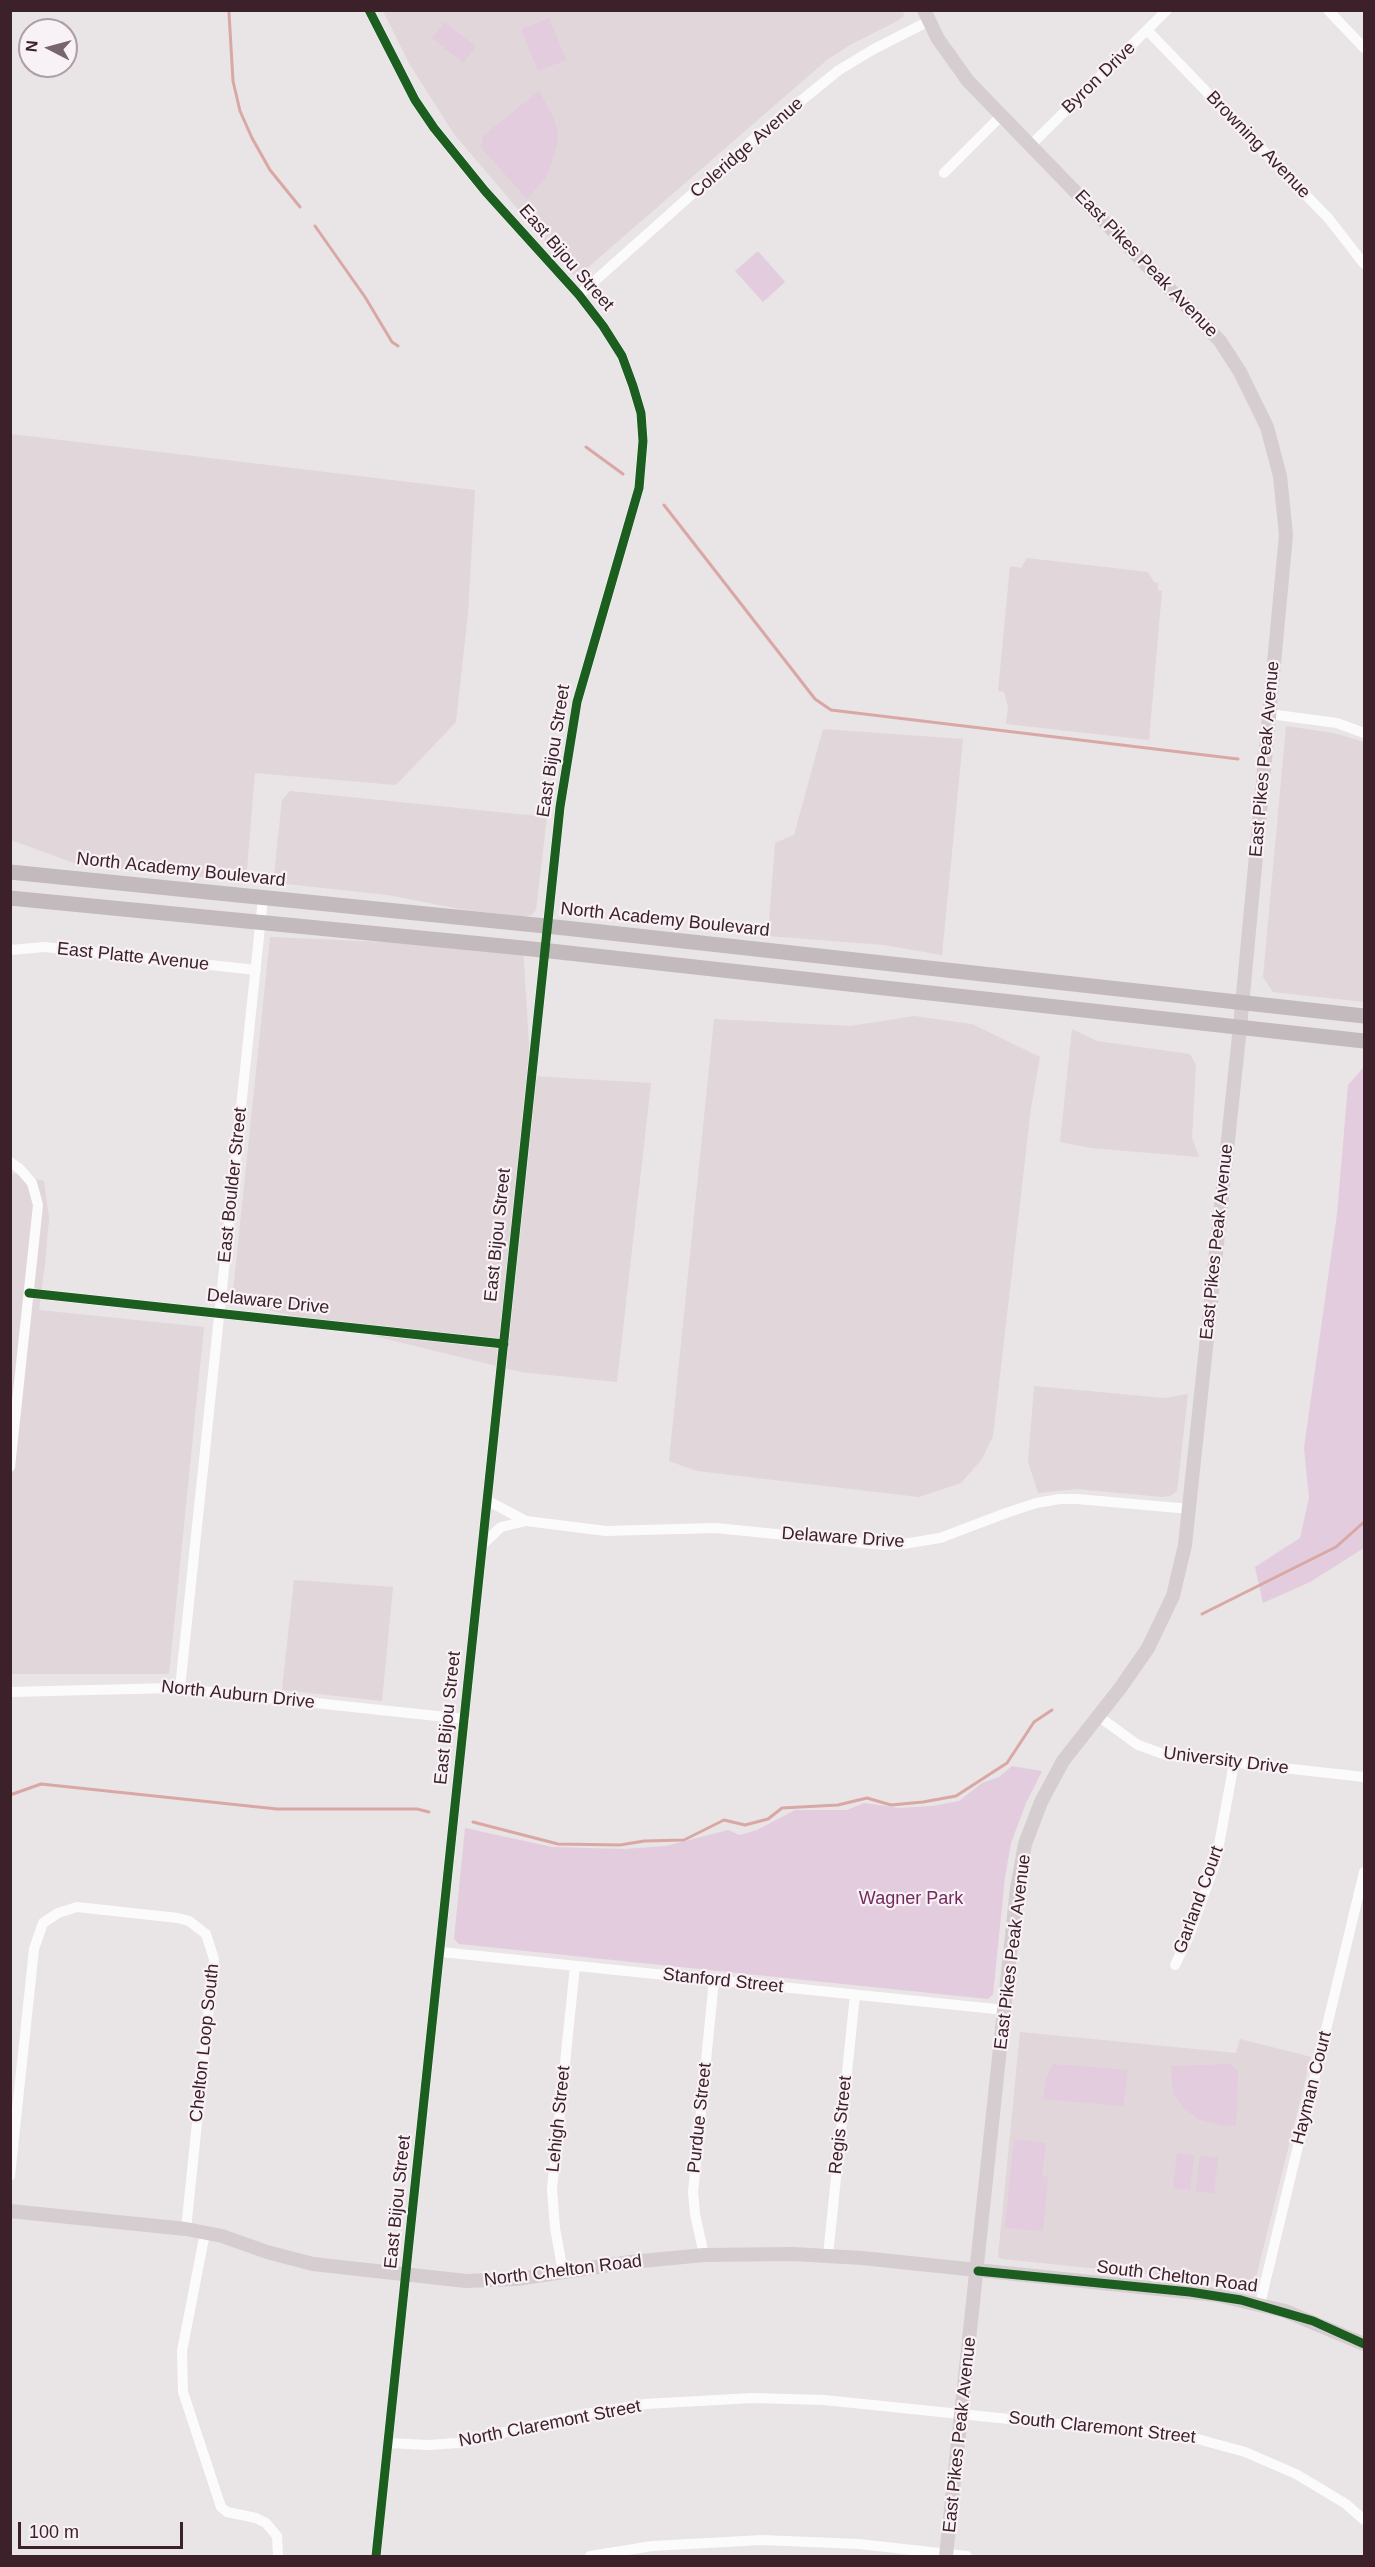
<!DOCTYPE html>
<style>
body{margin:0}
#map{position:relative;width:1375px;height:2567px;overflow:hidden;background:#e9e4e6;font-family:Arial,sans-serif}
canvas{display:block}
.frame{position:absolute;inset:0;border:12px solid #3d212a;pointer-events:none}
.north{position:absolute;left:18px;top:18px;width:60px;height:60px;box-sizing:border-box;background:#f8f1f5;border:2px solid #ad9ea4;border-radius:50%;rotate:276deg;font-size:16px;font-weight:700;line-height:24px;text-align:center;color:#3d212a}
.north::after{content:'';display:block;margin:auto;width:21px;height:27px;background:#79656c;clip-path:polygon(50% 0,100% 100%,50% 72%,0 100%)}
.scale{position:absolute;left:18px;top:2522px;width:165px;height:27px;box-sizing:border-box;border:3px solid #3d212a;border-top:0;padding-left:8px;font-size:18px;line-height:21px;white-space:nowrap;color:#3d212a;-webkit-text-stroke:4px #f8f1f5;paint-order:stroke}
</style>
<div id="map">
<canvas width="1375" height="2567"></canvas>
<div class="frame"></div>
<div class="north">N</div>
<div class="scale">100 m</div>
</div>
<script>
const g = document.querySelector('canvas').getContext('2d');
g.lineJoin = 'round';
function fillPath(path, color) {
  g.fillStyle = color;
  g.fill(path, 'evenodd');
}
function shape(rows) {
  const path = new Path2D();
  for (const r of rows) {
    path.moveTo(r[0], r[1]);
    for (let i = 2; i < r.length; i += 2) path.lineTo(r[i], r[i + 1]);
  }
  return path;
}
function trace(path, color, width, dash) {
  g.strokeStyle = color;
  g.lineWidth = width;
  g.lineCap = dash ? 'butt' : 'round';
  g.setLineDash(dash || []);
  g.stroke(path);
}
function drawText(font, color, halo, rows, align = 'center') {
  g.font = font + ' Arial,sans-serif';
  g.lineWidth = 4.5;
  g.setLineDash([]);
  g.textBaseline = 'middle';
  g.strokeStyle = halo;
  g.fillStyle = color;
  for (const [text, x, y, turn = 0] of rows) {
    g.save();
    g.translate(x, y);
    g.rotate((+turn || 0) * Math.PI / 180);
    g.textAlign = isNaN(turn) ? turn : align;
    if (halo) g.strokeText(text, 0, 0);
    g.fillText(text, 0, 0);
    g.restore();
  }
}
const built = shape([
 [903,10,904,16,899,20,850,45,828,59,578,276,574,275,454,134,410,65,383,11],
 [11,434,475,490,468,613,456,722,396,785,255,773,246,881,82,866,11,840],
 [1027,558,1148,572,1154,582,1158,583,1158,590,1162,591,1149,740,1006,724,1008,706,1004,692,998,691,1010,566,1021,568],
 [1286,726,1334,733,1364,742,1364,1002,1273,992,1263,977],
 [823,729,963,739,942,955,884,945,768,936,775,843,794,835],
 [290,791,547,817,536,910,532,915,524,917,460,909,388,895,277,883,274,875,282,800],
 [270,937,523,948,531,1076,651,1083,617,1382,521,1372,232,1301],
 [914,1016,972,1024,1040,1057,1031,1108,993,1436,982,1459,961,1483,919,1497,697,1471,669,1461,714,1019,851,1026],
 [1072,1029,1097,1041,1190,1054,1196,1065,1192,1138,1199,1157,1090,1148,1060,1142],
 [11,1173,44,1181,49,1218,45,1264,39,1310,204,1327,169,1674,11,1674],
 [1034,1386,1164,1398,1188,1394,1177,1491,1170,1496,1162,1497,1077,1489,1038,1493,1028,1462],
 [294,1580,393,1587,382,1701,282,1690],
 [1020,2032,1236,2053,1240,2039,1311,2057,1253,2289,1197,2279,1002,2259,998,2257]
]);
const green = shape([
 [549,18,566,60,538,71,521,29],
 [445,22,476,47,463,63,432,38],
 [539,91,554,119,558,134,557,146,547,176,527,199,481,147,483,136],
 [758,251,785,282,763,302,735,271],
 [1364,1067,1364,1548,1310,1582,1263,1603,1255,1567,1300,1538,1309,1498,1304,1448,1337,1214,1348,1085],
 [1012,1766,1042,1771,1026,1803,1011,1843,1005,1877,993,1994,988,1999,459,1944,454,1939,465,1828,552,1847,624,1849,666,1846,728,1830,740,1835,757,1830,795,1810,847,1810,864,1803,899,1808,932,1806,959,1801,982,1783,999,1777],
 [1053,2064,1128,2070,1123,2106,1043,2099,1046,2078],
 [1230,2064,1238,2071,1236,2125,1224,2126,1200,2120,1185,2109,1173,2093,1171,2066],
 [1014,2139,1046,2143,1042,2176,1048,2177,1043,2231,1005,2228],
 [1177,2153,1194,2155,1190,2190,1173,2188],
 [1200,2156,1218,2158,1214,2193,1196,2191]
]);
const stream = shape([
 [229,13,233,81,240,111,252,138,270,170,300,207],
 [315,226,365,297,392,342,398,346],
 [586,447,623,474],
 [664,505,815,699,831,710,1238,759],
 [1202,1614,1336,1547,1364,1522],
 [10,1795,41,1784,277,1809,417,1809,429,1812],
 [473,1822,558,1844,620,1845,644,1841,684,1840,724,1820,745,1825,768,1819,782,1808,838,1805,867,1798,891,1805,923,1802,956,1796,1007,1763,1034,1722,1052,1710]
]);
const minor = shape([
 [369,10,415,100,434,128,485,191,579,295,603,326,622,356,633,386,641,413,643,441,639,488,577,702,560,807,376,2556],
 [1328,10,1364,48],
 [1147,30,1329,219,1364,264],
 [1031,145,1167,10],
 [944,173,1002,115],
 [579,295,756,137,839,70,874,49,929,21],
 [1269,714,1337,723,1364,733],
 [10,950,45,947,256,970],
 [10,1162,20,1169,32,1183,38,1205,10,1467],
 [29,1293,504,1344],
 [488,1501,526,1521],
 [484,1543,501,1527,526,1521,606,1531,716,1528,885,1545,903,1544,940,1538,1006,1513,1036,1503,1060,1499,1077,1499,1190,1509],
 [180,1688,263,898],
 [10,1692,174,1688,465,1719],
 [1098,1716,1138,1745,1166,1755,1364,1777],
 [441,1952,1005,2010],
 [1175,1965,1189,1936,1216,1861,1234,1763],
 [10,2176,34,1949,43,1923,58,1913,77,1907,178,1918,189,1921,206,1934,214,1959,186,2229],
 [205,2233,182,2351,183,2392,221,2507,227,2512,256,2518,266,2523,277,2536,278,2556],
 [704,2255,695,2214,693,2192,714,1980],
 [828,2255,855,1995],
 [563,2272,555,2228,552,2189,575,1966],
 [1260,2304,1364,1872],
 [388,2443,428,2445,457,2443,580,2415,645,2404,752,2398,824,2400,1194,2438,1245,2452,1296,2474,1346,2504,1364,2520],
 [590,2556,652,2546,762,2540,859,2544,967,2556]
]);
const major = shape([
 [924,10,938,39,968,81,1220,341,1240,372,1267,427,1280,476,1286,535,1240,1027,1185,1545,1173,1596,1148,1648,1121,1687,1063,1761,1041,1802,1025,1844,1017,1888,946,2556],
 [10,2211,186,2229,222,2236,267,2252,313,2264,466,2281,516,2279,631,2262,704,2255,793,2254,862,2258,1216,2295,1285,2311,1364,2344]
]);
const highway = shape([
 [10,872,565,928,1364,1016],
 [10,898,523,948,1364,1041]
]);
const cycleway = shape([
 [369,10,415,100,434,128,485,191,579,295,603,326,622,356,633,386,641,413,643,441,639,488,577,702,560,807,376,2556],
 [29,1293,504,1344],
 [978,2271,1190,2292,1241,2300,1313,2321,1364,2344]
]);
const streetNames = [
 ["Byron Drive",1099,78,-44],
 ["Browning Avenue",1258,145,46],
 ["Coleridge Avenue",747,148,-41],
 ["East Bijou Street",566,258,49],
 ["East Pikes Peak Avenue",1146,264,46],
 ["East Bijou Street",554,751,-81],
 ["East Pikes Peak Avenue",1265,759,-85],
 ["North Academy Boulevard",181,870,6],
 ["North Academy Boulevard",665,920,6],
 ["East Platte Avenue",133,957,6],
 ["East Boulder Street",233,1185,-84],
 ["East Bijou Street",498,1235,-84],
 ["East Pikes Peak Avenue",1217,1242,-84],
 ["Delaware Drive",268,1302,6],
 ["Delaware Drive",843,1538,4],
 ["North Auburn Drive",238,1695,6],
 ["East Bijou Street",448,1718,-84],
 ["University Drive",1226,1761,7],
 ["Garland Court",1199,1900,-70],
 ["East Pikes Peak Avenue",1013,1952,-83],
 ["Stanford Street",723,1981,6],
 ["Chelton Loop South",205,2043,-84],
 ["Hayman Court",1312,2088,-76],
 ["Purdue Street",700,2118,-84],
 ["Lehigh Street",559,2119,-84],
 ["Regis Street",841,2125,-84],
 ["East Bijou Street",398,2202,-84],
 ["North Chelton Road",563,2271,-7],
 ["South Chelton Road",1177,2277,7],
 ["North Claremont Street",550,2424,-11],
 ["South Claremont Street",1102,2428,6],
 ["East Pikes Peak Avenue",960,2435,-84]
];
const parkNames = [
 ["Wagner Park",911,1899]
];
fillPath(built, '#e1d6da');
fillPath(green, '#e2ccdd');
trace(stream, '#d9a8a4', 3);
trace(minor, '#fcfbfb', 10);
trace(major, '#d5cdd0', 14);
trace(highway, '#c2babc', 15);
trace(cycleway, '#1b5e20', 9);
drawText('18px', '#3d212a', '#f8f1f5', streetNames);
drawText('18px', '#742b5c', '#f8f1f5', parkNames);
</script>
